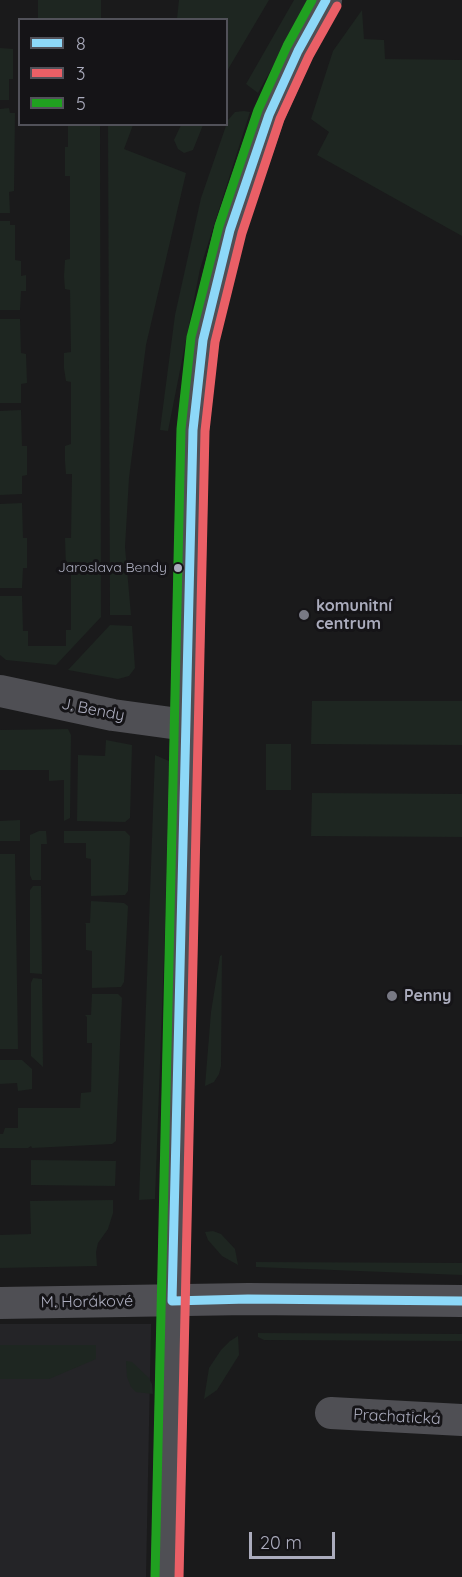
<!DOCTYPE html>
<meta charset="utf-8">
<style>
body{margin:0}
#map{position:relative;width:462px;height:1577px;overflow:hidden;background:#1a1a1b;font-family:Quicksand,sans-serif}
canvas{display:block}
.legend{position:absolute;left:18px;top:18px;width:210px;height:108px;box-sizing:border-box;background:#151417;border:2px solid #515159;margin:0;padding:8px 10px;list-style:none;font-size:18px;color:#abacbd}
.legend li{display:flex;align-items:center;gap:12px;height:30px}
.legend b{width:30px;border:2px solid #515159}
.scale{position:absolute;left:249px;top:1532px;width:86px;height:27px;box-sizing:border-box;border:3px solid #abacbd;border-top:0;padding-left:8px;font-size:18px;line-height:21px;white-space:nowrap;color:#abacbd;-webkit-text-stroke:4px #151417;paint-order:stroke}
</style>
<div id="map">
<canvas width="462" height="1577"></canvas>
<ul class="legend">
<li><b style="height:8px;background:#8dd8f8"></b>8</li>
<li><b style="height:8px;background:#ea5f66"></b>3</li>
<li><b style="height:8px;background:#20a020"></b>5</li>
</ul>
<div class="scale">20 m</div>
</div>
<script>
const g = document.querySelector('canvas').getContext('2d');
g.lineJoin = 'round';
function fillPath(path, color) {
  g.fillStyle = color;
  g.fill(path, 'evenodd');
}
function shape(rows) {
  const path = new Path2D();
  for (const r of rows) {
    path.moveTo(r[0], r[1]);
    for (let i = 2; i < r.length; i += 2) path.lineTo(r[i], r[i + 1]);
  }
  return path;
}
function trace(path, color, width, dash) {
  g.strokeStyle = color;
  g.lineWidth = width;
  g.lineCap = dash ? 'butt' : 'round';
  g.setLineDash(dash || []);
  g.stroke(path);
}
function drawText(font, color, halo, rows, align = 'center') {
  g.font = font + ' Quicksand,sans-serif';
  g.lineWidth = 6;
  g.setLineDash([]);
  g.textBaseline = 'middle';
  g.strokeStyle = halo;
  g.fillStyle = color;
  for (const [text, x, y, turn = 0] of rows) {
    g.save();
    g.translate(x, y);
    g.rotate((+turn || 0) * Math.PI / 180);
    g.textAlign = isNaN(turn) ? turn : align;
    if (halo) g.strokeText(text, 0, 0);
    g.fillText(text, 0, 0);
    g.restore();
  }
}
const built = shape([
 [0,1324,151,1324,146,1577,0,1577]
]);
const green = shape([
 [38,0,101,0,101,19,38,19],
 [179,0,269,0,227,71,226,20,177,19],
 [294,0,310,0,258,93,246,84],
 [362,10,364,39,384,40,385,59,462,60,462,236,317,155,329,132,311,119,333,51],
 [0,48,13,49,13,79,9,79,9,100,0,100],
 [9,108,10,113,15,113,14,191,9,192,10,213,0,213,0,109],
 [244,111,250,112,200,269,168,431,160,430,175,315,201,198,228,120,235,112],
 [68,125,100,125,101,617,56,665,6,660,0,655,0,596,22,596,23,631,28,631,28,646,66,646,66,630,71,630,71,568,66,568,65,538,71,538,72,474,66,474,65,461,65,446,71,444,71,382,66,381,64,368,64,353,71,352,70,290,65,289,64,276,65,260,70,259,70,176,65,176,65,147,68,147],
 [108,125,133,125,124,149,186,173,146,345,129,478,125,547,131,615,110,615],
 [181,125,203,125,193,150,184,153,178,149,174,140],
 [0,221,10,221,10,225,15,225,15,260,21,261,21,276,26,275,26,291,21,291,20,310,0,310],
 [0,319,20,319,21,353,26,354,27,383,21,384,21,403,0,403],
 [21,410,22,446,27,446,27,475,22,476,22,494,0,495,0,411],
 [22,503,23,538,27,538,27,568,23,568,22,588,0,588,0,504],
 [110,625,132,626,135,668,129,676,118,679,68,670],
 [312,701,462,701,462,745,311,744],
 [68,729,71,735,70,818,64,821,64,780,49,781,49,770,0,770,0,778,0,730],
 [106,740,132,745,130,818,125,822,77,821,78,755,105,756],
 [266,744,291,744,291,790,266,790],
 [155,755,169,761,165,929,155,1199,139,1200],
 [312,793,462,794,462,837,311,836],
 [20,820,20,841,0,841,0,821],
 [39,831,46,831,47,844,41,844,41,880,32,880,30,875,30,835],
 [64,831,125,831,130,836,128,891,125,895,91,896,91,859,86,858,86,843,64,843],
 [0,854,15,854,18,1049,0,1049],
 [33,886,41,886,42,974,30,973,30,890],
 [91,901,124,903,128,906,124,982,121,987,92,988,92,951,86,950,86,924,85,923,90,923],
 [222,955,221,1066,219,1074,214,1082,205,1086,211,1012,220,956],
 [33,978,42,979,43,1067,31,1056,31,983],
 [92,994,118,994,122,998,116,1141,112,1144,32,1148,31,1146,28,1148,0,1148,0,1134,3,1134,5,1128,18,1128,18,1108,80,1108,81,1093,91,1092,92,1043,87,1043,87,1017,85,1015,91,1015],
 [0,1060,22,1060,32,1069,32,1089,18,1091,17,1083,0,1084],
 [31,1160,116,1161,115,1186,31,1185],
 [113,1200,113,1213,108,1229,98,1243,96,1252,97,1266,0,1268,0,1235,31,1234,30,1201],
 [213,1231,221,1234,235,1249,238,1265,222,1256,208,1240,205,1232],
 [256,1262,462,1263,462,1275,256,1267],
 [258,1333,462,1334,462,1341,264,1340,258,1337],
 [238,1336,239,1355,217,1390,204,1399,209,1368,221,1350,230,1341],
 [0,1345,96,1345,96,1359,49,1379,0,1379],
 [126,1361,132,1362,148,1377,152,1384,153,1394,136,1392,131,1387,127,1377]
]);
const minor = shape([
 [0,691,113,715,186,725],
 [0,1303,248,1299,462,1301],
 [331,1413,462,1420],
 [167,1577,193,430,203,340,230,230,269,115,298,51,326,0]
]);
const bus1 = shape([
 [172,1301,193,430,203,340,230,230,269,115,298,51,326,0],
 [172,1301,248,1299,462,1301]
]);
const bus2 = shape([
 [179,1577,205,431,215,342,242,233,280,119,309,56,337,6]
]);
const bus3 = shape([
 [155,1577,181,429,191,337,219,226,258,110,287,46,312,0]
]);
const markers = [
 [178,568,5,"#abacbd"],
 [304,615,6,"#787984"],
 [392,996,6,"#787984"]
];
const busNames = [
 ["Jaroslava Bendy",167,568]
];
const poiNames = [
 ["komunitní",316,606],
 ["centrum",316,624],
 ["Penny",404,996]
];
const streetNames = [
 ["J. Bendy",93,710,11],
 ["M. Horákové",87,1302,-1],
 ["Prachatická",397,1417,3]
];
fillPath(built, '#242427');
fillPath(green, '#1e2621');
trace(minor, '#4f4f54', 32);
trace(bus1, '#8dd8f8', 9);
trace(bus2, '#ea5f66', 9);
trace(bus3, '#20a020', 9);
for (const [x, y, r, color] of markers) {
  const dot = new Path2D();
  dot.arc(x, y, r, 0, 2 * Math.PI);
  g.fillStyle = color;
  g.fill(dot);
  trace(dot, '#151417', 2);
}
drawText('14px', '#abacbd', '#151417', busNames, 'right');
drawText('bold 16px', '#abacbd', '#151417', poiNames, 'left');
drawText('16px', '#abacbd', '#151417', streetNames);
</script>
